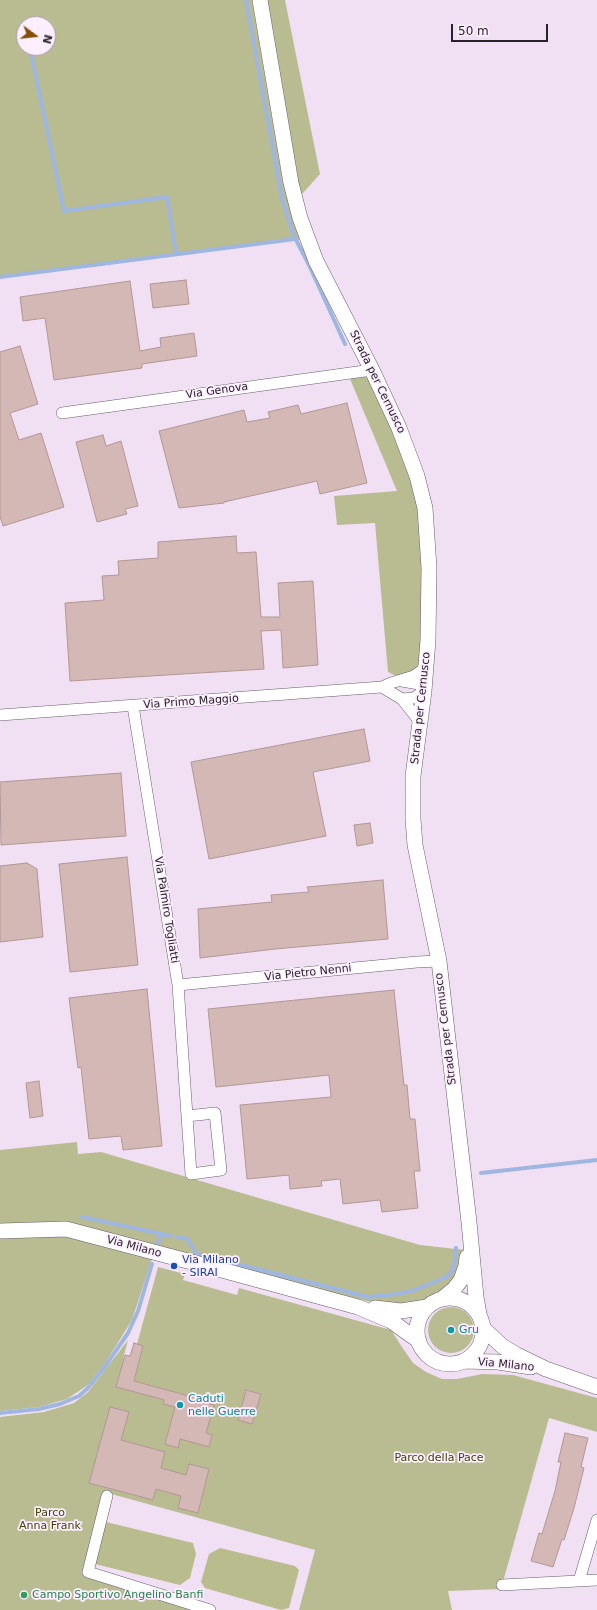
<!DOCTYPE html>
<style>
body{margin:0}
#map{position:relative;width:597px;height:1610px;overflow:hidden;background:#f1e0f4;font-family:"DejaVu Sans",sans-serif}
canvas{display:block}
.north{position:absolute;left:16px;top:16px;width:40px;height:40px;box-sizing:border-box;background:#fdefff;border:1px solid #a89da9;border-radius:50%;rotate:105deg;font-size:11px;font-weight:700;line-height:16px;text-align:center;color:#282229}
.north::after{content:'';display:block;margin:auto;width:14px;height:18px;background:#864f00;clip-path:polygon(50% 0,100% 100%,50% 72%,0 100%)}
.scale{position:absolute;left:451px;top:24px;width:97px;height:18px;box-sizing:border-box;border:2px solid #282229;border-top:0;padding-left:5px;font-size:12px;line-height:14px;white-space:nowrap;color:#282229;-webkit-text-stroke:3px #fdefff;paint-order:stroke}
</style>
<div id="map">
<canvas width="597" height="1610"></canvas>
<div class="north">N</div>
<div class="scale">50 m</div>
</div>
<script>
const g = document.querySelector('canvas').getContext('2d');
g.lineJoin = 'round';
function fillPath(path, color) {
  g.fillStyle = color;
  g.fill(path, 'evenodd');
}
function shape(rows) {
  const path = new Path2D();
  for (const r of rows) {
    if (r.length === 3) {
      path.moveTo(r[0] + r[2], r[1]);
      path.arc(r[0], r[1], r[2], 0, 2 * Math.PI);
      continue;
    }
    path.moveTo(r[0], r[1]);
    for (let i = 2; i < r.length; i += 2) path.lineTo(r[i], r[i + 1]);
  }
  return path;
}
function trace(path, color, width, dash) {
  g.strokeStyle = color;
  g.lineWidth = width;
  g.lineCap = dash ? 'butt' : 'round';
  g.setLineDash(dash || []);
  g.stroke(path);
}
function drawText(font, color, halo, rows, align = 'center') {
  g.font = font + ' "DejaVu Sans",sans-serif';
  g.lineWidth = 3.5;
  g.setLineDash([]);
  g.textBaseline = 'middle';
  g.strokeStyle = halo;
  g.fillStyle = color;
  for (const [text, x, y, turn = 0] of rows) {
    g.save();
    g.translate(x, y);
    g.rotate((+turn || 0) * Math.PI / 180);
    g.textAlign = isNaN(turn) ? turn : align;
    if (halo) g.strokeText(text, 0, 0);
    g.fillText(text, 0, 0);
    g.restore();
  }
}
const green = shape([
 [0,0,252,0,283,182,305,239,0,277],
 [24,24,48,24,48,48,24,48],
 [260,0,285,0,320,174,295,202],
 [371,371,422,495,426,663,402,679,388,672,375,523,337,525,334,496,397,491,348,374],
 [77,1142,78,1154,101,1152,420,1245,465,1250,455,1282,422,1302,387,1306,155,1250,132,1320,104,1365,88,1385,67,1399,39,1407,0,1411,0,1150],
 [158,1267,185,1274,183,1280,237,1295,239,1288,391,1330,400,1344,413,1363,426,1372,442,1379,457,1379,482,1374,513,1375,597,1398,597,1432,549,1418,501,1589,448,1591,452,1610,299,1610,315,1550,104,1492,88,1572,211,1610,0,1610,0,1417,44,1412,74,1403,88,1392,128,1340,122,1363,125,1355,130,1356,134,1343,137,1344],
 [451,1330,23]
]);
const forest = shape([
 [106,1522,193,1543,196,1554,190,1578,180,1585,95,1564],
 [220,1548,295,1566,299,1570,289,1608,281,1610,205,1588,201,1582,209,1554]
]);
const stream = shape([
 [246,0,282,198,293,234,309,265,345,344],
 [30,48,64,211,167,197,176,253],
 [0,277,295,239],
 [481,1173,597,1160],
 [82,1217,171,1236],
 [177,1237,187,1239,197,1254,368,1297,398,1294,415,1290,446,1277,451,1273,454,1266,456,1248],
 [158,1243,161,1234],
 [0,1413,39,1409,60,1404,79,1396,88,1388,104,1368,128,1333,138,1311,152,1264]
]);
const building = shape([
 [186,280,189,304,153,308,150,284,186,280],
 [130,281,140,351,161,347,160,338,194,333,197,356,142,364,142,368,54,380,45,318,23,321,20,297,130,281],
 [20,346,38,404,10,413,19,440,41,433,64,507,3,526,0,516,0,352,20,346],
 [347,403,367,483,320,494,317,481,224,502,224,503,179,508,159,431,244,410,247,422,270,418,268,412,298,405,301,414,347,403],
 [103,435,106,446,121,441,138,506,125,509,127,514,97,522,76,442,103,435],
 [236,536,237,553,256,552,261,617,280,617,278,583,313,581,318,665,283,668,281,630,261,631,264,669,70,681,65,603,104,600,102,576,119,575,118,561,158,558,158,542,236,536],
 [364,729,370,761,313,772,326,836,209,859,191,762,364,729],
 [121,773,126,836,1,845,0,782,121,773],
 [370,823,373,843,357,846,354,825,370,823],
 [127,857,138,965,70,972,59,864,127,857],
 [27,863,37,869,43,937,0,942,0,866,27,863],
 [383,880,388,939,275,949,200,958,198,909,272,902,271,895,309,892,307,887,383,880],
 [147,989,162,1146,123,1150,121,1136,89,1139,81,1067,78,1068,69,998,147,989],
 [394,990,404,1085,407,1085,410,1119,415,1119,420,1171,414,1171,418,1208,382,1212,380,1200,343,1204,340,1179,321,1181,322,1186,290,1189,289,1175,247,1179,240,1105,331,1097,329,1075,216,1087,208,1009,394,990],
 [39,1081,43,1116,30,1118,26,1083,39,1081],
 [134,1343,143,1346,134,1381,200,1399,199,1401,214,1405,206,1433,212,1435,209,1447,180,1439,178,1448,165,1444,175,1407,163,1404,164,1400,161,1399,116,1387,125,1355,130,1356,134,1343],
 [246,1390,261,1394,252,1424,238,1420,246,1390],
 [110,1407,129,1412,121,1440,165,1452,161,1468,186,1475,189,1464,209,1469,198,1513,178,1508,181,1496,156,1489,153,1500,89,1483,110,1407],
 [565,1433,588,1438,581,1467,584,1468,574,1508,564,1540,562,1539,553,1567,531,1561,539,1533,542,1534,555,1491,561,1462,558,1462,565,1433]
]);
const street = shape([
 [62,413,372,370],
 [402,681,419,684,424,691,414,698,402,699],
 [382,687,402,699,420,722],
 [133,706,178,985,191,1174,221,1170,215,1113,187,1116],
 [0,715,382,687,391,683,414,676,421,671,426,665],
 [178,985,417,962,439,961],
 [107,1496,88,1572,210,1610],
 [579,1581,597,1520],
 [502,1585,597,1580]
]);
const secondary = shape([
 [260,0,291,183,300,218,316,261,372,370,399,428,417,476,425,508,429,568,428,640,424,691,413,776,413,819,415,845,439,961,469,1222,476,1297,479,1314],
 [0,1231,66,1229,218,1269,358,1307,391,1321,419,1341],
 [450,1331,33],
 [442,1299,454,1289,461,1280,466,1266,467,1257],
 [375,1308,401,1311,427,1307],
 [483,1328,502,1346,517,1355,546,1369,597,1387],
 [465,1361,498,1362,531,1367]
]);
const markers = [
 [174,1266,4,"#1a4fb4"],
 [451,1330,4,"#0f9aa8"],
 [180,1405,4,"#0f9aa8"],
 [24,1595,4,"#2e9e5b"]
];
const streetNames = [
 ["Strada per Cernusco",377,382,64],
 ["Via Genova",217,391,-8],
 ["Via Primo Maggio",191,702,-4],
 ["Strada per Cernusco",421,708,-84],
 ["Via Palmiro Togliatti",166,910,81],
 ["Via Pietro Nenni",308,973,-6],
 ["Strada per Cernusco",446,1029,-97],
 ["Via Milano",134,1247,15],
 ["Via Milano",506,1365,6]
];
const transitNames = [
 ["Via Milano",182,1260],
 ["- SIRAI",182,1273]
];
const cultureNames = [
 ["Gru",459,1330],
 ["Caduti",188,1399],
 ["nelle Guerre",188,1412]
];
const parkNames = [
 ["Parco della Pace",439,1458],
 ["Parco",50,1513],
 ["Anna Frank",50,1526]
];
const leisureNames = [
 ["Campo Sportivo Angelino Banfi",32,1595]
];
fillPath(green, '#b9bc91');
fillPath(forest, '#b9bc8c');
trace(stream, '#9fb7e0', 4);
fillPath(building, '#d4b8b5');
trace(building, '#b19794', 1);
trace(street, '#6b5c6d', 12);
trace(secondary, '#6b5c6d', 16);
trace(street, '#fff', 11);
trace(secondary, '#fff', 15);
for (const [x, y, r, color] of markers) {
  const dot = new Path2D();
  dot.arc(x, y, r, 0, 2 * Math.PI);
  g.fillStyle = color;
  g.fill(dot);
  trace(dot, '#fdefff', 1.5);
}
drawText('11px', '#282229', '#fdefff', streetNames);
drawText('11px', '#164399', '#fdefff', transitNames, 'left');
drawText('11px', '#0d838f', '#fdefff', cultureNames, 'left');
drawText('11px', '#424307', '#fdefff', parkNames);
drawText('11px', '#27864d', '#fdefff', leisureNames, 'left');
</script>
